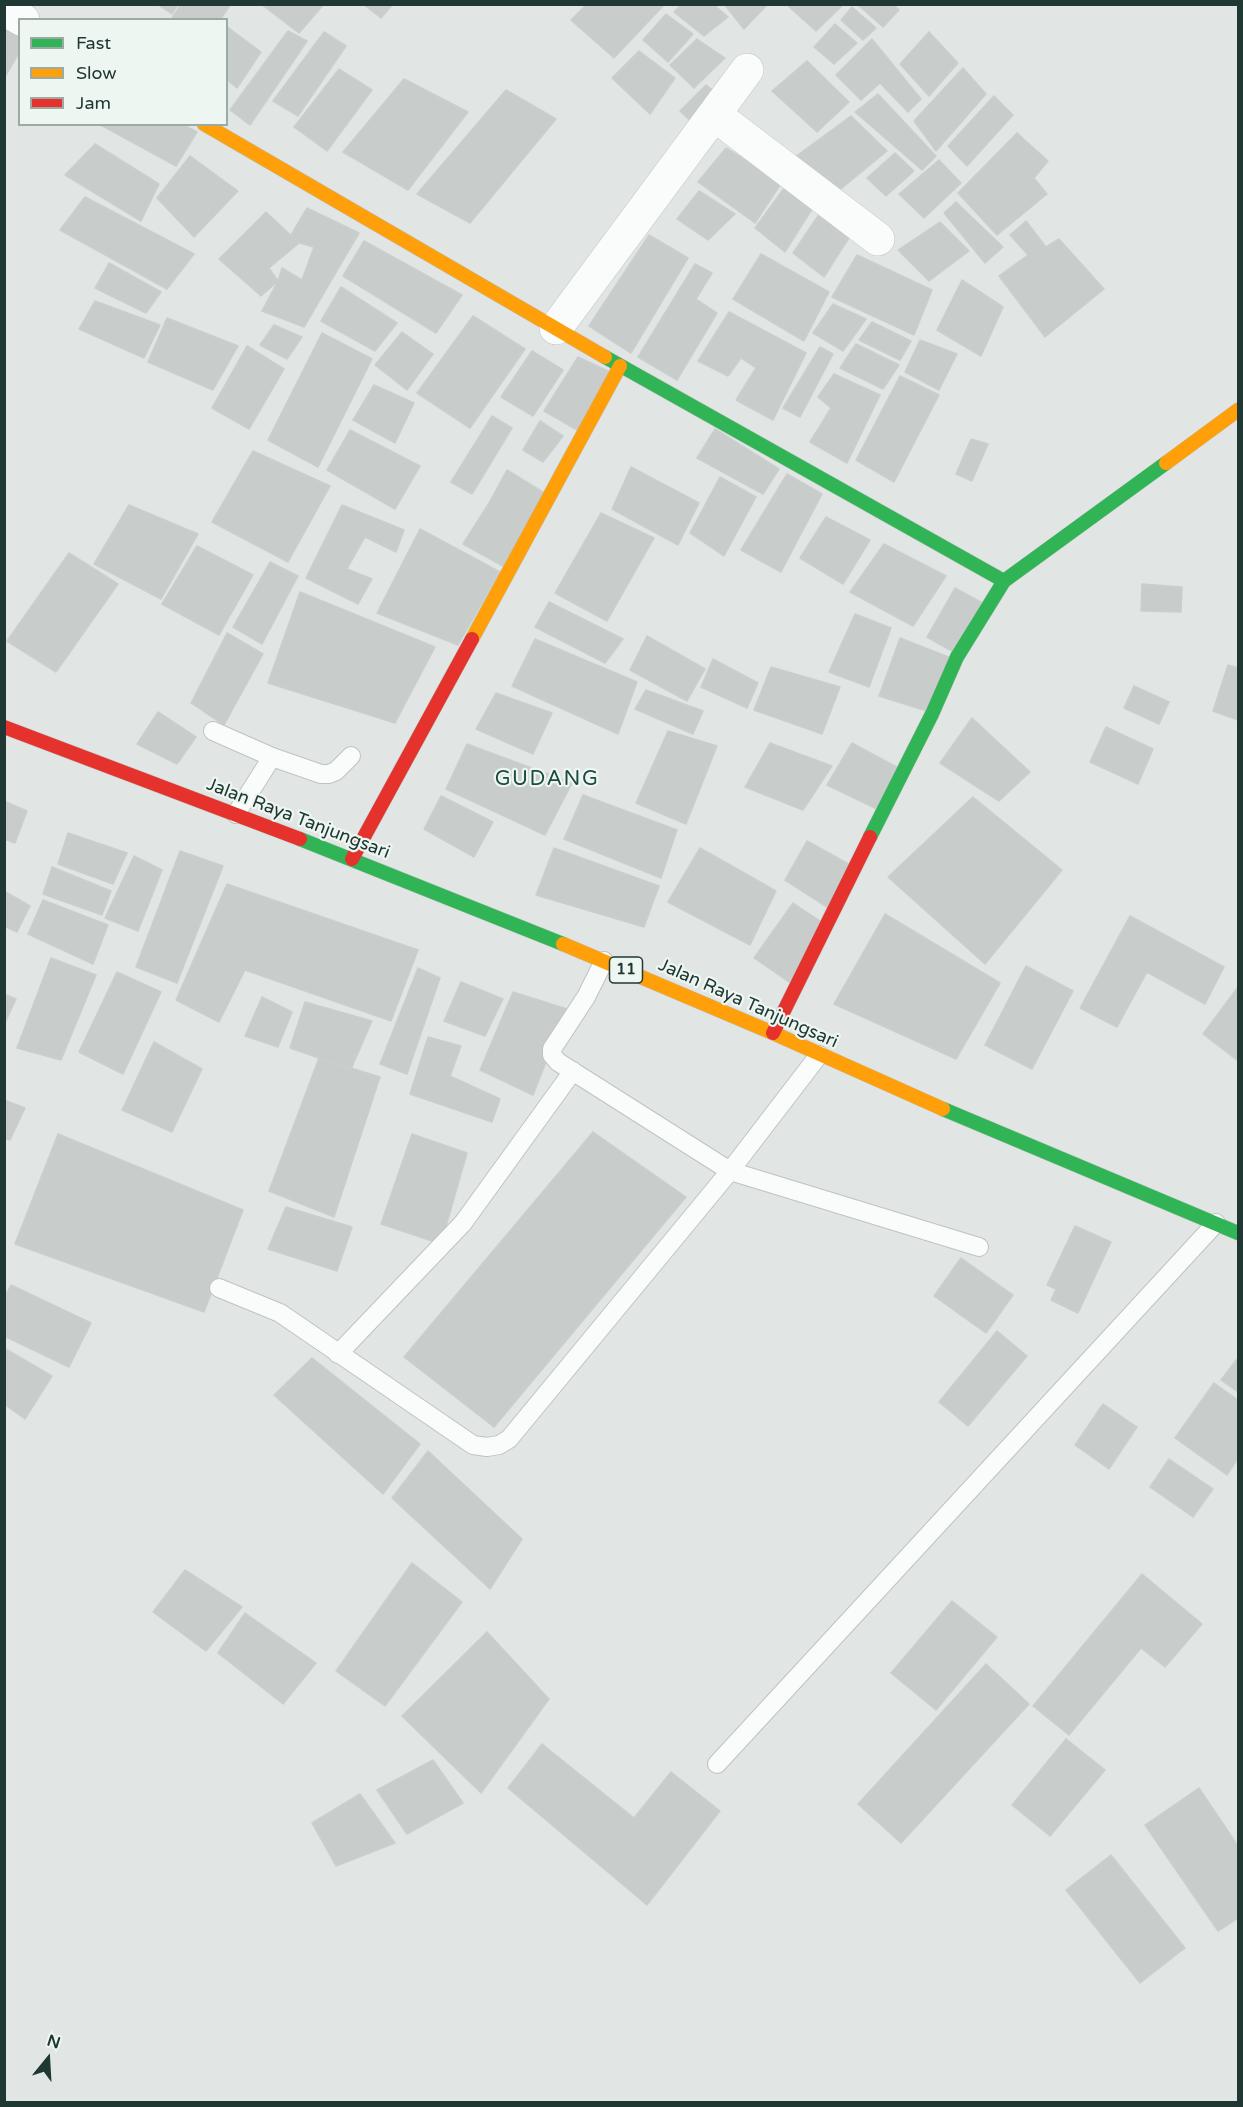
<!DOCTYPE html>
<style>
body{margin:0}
#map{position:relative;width:1243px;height:2107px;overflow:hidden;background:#e1e6e4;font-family:"Varela Round",sans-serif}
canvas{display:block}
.frame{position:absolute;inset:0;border:6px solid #203833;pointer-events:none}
.legend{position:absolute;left:18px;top:18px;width:210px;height:108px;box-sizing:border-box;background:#eef6f2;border:2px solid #9caaa6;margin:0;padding:8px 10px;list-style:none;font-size:18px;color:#203833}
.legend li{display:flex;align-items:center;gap:12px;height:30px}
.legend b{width:30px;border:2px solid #9caaa6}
.north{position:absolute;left:18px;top:2029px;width:60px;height:60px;-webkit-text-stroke:4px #eef6f2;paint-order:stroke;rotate:18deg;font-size:16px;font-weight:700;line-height:24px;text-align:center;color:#203833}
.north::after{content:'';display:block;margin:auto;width:21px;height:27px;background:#203833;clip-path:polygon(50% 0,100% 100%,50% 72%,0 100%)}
</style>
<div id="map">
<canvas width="1243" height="2107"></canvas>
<div class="frame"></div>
<ul class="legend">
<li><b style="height:8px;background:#30b455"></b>Fast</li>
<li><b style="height:8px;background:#ff9f0a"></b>Slow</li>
<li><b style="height:8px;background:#e5322d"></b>Jam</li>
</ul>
<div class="north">N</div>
</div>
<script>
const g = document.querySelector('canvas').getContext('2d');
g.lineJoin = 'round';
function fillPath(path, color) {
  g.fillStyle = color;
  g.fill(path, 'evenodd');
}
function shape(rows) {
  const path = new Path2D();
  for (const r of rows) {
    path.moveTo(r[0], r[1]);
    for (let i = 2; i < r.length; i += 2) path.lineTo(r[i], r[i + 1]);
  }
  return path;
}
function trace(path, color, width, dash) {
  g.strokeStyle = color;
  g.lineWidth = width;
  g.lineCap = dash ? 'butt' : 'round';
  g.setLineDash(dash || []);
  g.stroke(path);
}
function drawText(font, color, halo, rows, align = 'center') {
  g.font = font + ' "Varela Round",sans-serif';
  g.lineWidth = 4.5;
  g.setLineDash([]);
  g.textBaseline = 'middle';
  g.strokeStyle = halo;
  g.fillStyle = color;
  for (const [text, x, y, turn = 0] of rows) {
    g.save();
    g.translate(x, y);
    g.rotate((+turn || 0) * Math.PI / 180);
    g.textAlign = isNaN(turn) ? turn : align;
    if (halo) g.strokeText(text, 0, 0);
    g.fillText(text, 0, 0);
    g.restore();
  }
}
const building = shape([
 [157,4,178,4,172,14,157,4],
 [181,4,231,4,220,20,171,20,181,4],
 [261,4,324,4,299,33,261,4],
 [363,4,393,4,381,18,363,4],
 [587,4,662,4,663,6,614,58,571,20,587,4],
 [682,4,713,4,728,17,704,36,674,12,682,4],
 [724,4,768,4,744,29,724,4],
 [786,4,844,4,816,31,786,4],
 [857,4,893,4,899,10,883,27,857,4],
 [852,7,876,28,863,40,841,20,852,7],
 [666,14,693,34,668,62,643,40,666,14],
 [835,24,857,43,834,64,814,47,835,24],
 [4,25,20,34,20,51,4,79,4,25],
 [226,26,261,52,237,88,226,79,226,26],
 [288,31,307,41,250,125,230,110,288,31],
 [324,32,346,46,298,116,273,101,324,32],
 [929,32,958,63,929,96,900,64,929,32],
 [697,39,725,58,694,88,670,65,697,39],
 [872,39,921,99,908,112,880,83,861,100,836,75,872,39],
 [639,51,675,78,650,114,612,78,639,51],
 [807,61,849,102,817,132,772,91,807,61],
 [963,68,986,94,936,151,914,121,963,68],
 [339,69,372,90,327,151,294,127,339,69],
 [404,79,468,112,408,190,343,152,404,79],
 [706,85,722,97,697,127,680,111,706,85],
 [506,90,556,119,470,223,417,194,506,90],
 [878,94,936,156,922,170,855,112,878,94],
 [994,96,1013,115,967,166,948,146,994,96],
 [851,116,887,151,831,197,795,157,851,116],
 [99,124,182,124,197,132,176,166,99,124],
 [1017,133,1048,161,1034,178,1047,194,997,235,958,193,1017,133],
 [95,144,159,184,141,221,65,175,95,144],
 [726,148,782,182,755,223,698,182,726,148],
 [895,153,914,171,886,196,867,178,895,153],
 [190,156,238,191,194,237,157,198,190,156],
 [939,160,961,183,924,218,899,194,939,160],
 [785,187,812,209,785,252,755,228,785,187],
 [699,191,735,214,708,240,677,219,699,191],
 [85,197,194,254,167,289,60,230,85,197],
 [956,202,1003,247,985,263,944,213,956,202],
 [307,208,359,233,304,327,262,311,278,281,282,268,302,280,314,247,299,243,291,235,307,208],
 [266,212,299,243,269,268,278,281,261,296,219,259,266,212],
 [820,213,852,233,824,277,793,253,820,213],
 [1026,221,1046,247,1059,239,1104,289,1045,337,999,276,1028,255,1010,235,1026,221],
 [940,222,969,251,929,281,898,250,940,222],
 [649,235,688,258,631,353,589,326,649,235],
 [364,241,462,295,436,333,343,276,364,241],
 [761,254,829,292,804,341,733,299,761,254],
 [857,255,932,290,914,335,832,297,857,255],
 [109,263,161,292,146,313,95,288,109,263],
 [695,264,712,273,696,299,717,313,677,380,638,357,695,264],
 [962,280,1003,307,981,356,937,330,962,280],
 [341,287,397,323,375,351,321,321,341,287],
 [95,301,160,325,144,358,79,329,95,301],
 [833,304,866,319,843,351,813,333,833,304],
 [729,312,806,353,773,420,736,400,756,368,741,358,728,376,698,361,729,312],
 [473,316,525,349,470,428,417,393,473,316],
 [167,318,238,346,213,390,148,362,167,318],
 [872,322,911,341,900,360,859,340,872,322],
 [274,325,302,337,287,359,260,345,274,325],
 [402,332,433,354,407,390,375,365,402,332],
 [322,333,372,359,318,467,268,440,322,333],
 [920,340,957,354,939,390,905,372,920,340],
 [856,344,899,365,883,389,840,368,856,344],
 [247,346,284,369,249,429,212,408,247,346],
 [820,347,833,354,800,417,783,408,820,347],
 [532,351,563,370,533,416,501,397,532,351],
 [578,357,610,372,579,431,544,411,578,357],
 [834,374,880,395,847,463,810,442,831,408,818,397,834,374],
 [900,376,939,395,894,482,856,460,900,376],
 [374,385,414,403,395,443,353,420,374,385],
 [492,416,512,428,472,494,451,482,492,416],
 [540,421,563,436,543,462,523,450,540,421],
 [715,429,779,469,763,494,697,458,715,429],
 [350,430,420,466,395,509,327,470,350,430],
 [971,439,988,444,972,481,956,474,971,439],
 [253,451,330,486,288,562,212,522,253,451],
 [631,467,699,503,678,545,612,509,631,467],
 [507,470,546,494,503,566,463,544,489,503,507,470],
 [787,474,822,494,781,572,741,550,787,474],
 [720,477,756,497,724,556,690,533,720,477],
 [129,505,198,534,161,599,94,564,129,505],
 [342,505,404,530,396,552,365,537,347,569,372,579,358,604,306,578,342,505],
 [601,513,654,538,607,621,555,593,601,513],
 [826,517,870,540,843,584,800,558,826,517],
 [420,529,500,572,458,645,377,613,420,529],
 [884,544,946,576,913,626,850,592,884,544],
 [197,546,253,575,219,635,162,604,197,546],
 [69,553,118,584,56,672,7,641,69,553],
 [270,562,298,576,262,644,233,627,270,562],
 [1142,584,1182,587,1181,612,1141,611,1142,584],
 [955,588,986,605,957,654,927,637,955,588],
 [300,592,435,647,395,723,268,683,300,592],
 [549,602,623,639,605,663,535,627,549,602],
 [855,614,891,628,869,687,829,672,855,614],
 [227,633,263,654,224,725,191,703,227,633],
 [647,636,705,669,687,701,630,670,647,636],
 [900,638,951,658,930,712,879,696,900,638],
 [535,639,637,682,618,734,512,686,535,639],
 [713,659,758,683,747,708,701,687,713,659],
 [1228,665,1238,668,1238,720,1213,711,1228,665],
 [771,667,840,687,822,734,754,710,771,667],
 [1134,686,1169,702,1159,724,1124,708,1134,686],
 [646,690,703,711,693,734,635,709,646,690],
 [496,693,552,713,533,754,476,729,496,693],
 [158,712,196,737,177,764,137,744,158,712],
 [972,718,1030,772,999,801,940,763,972,718],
 [1106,727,1153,749,1138,784,1090,762,1106,727],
 [668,731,717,746,686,824,636,803,668,731],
 [770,743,832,766,803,810,745,787,770,743],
 [852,743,902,770,879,810,827,785,852,743],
 [467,744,572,783,545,835,446,789,467,744],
 [583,795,677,830,661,878,564,839,583,795],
 [441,796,493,822,474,857,424,829,441,796],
 [973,797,1062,870,985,964,888,877,973,797],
 [4,801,27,811,15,843,4,839,4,801],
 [68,833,127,853,113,884,58,864,68,833],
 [807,841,854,867,827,907,785,880,807,841],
 [554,848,659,886,644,927,536,895,554,848],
 [700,848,776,891,750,945,668,902,700,848],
 [180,851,223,866,177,983,136,967,180,851],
 [134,856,162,870,138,931,105,918,134,856],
 [52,867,111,891,102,915,43,894,52,867],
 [227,884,418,950,391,1021,245,970,219,1022,176,1000,227,884],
 [4,891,30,906,17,932,4,926,4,891],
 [43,900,108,925,93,964,28,934,43,900],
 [793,903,826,925,789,982,754,958,793,903],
 [885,914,1000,983,956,1059,834,1004,885,914],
 [1130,916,1224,967,1205,1004,1147,972,1117,1027,1080,1008,1130,916],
 [51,958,96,975,61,1060,17,1048,51,958],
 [1026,966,1073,991,1032,1069,985,1045,1026,966],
 [418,968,440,978,407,1074,380,1064,418,968],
 [117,972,161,992,123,1074,79,1052,117,972],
 [461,982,503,999,485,1036,444,1021,461,982],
 [1238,987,1238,1061,1203,1034,1238,987],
 [513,992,567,1009,533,1095,480,1070,513,992],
 [4,994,16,999,4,1025,4,994],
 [262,997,292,1012,278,1047,245,1036,262,997],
 [305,1002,372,1021,351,1069,290,1048,305,1002],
 [428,1037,461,1046,450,1076,500,1099,492,1122,410,1094,428,1037],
 [154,1042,202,1069,172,1132,122,1110,154,1042],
 [319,1058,380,1077,334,1217,269,1191,319,1058],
 [4,1100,25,1108,10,1140,4,1138,4,1100],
 [593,1132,686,1197,494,1427,404,1357,593,1132],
 [58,1134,243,1210,204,1312,15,1244,58,1134],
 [412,1134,467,1153,441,1244,381,1224,412,1134],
 [286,1207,352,1227,337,1271,268,1249,286,1207],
 [1075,1226,1111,1242,1078,1313,1051,1300,1056,1289,1047,1285,1075,1226],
 [961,1258,1013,1295,986,1333,934,1296,961,1258],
 [11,1285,91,1323,69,1367,4,1336,4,1298,11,1285],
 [997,1331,1027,1356,968,1426,939,1402,997,1331],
 [4,1348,52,1376,25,1419,4,1404,4,1348],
 [312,1358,420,1444,383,1494,274,1395,312,1358],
 [1237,1359,1238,1360,1238,1392,1221,1380,1237,1359],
 [1214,1383,1238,1400,1238,1458,1227,1475,1175,1438,1214,1383],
 [1103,1404,1137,1427,1109,1469,1075,1445,1103,1404],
 [428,1451,522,1539,490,1589,392,1498,428,1451],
 [1169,1459,1213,1489,1193,1517,1150,1487,1169,1459],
 [412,1563,462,1602,385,1706,336,1671,412,1563],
 [185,1570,242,1607,206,1651,153,1612,185,1570],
 [1142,1574,1202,1624,1165,1667,1141,1648,1069,1735,1033,1706,1142,1574],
 [952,1601,997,1637,936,1710,891,1673,952,1601],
 [245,1613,316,1663,283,1704,218,1653,245,1613],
 [487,1632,549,1699,481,1793,402,1716,487,1632],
 [986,1664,1029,1704,901,1843,858,1804,986,1664],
 [1066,1739,1105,1770,1050,1836,1012,1805,1066,1739],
 [542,1744,634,1818,671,1772,720,1811,647,1905,508,1788,542,1744],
 [433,1760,463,1803,407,1834,377,1790,433,1760],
 [1199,1788,1238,1846,1238,1918,1218,1931,1145,1825,1199,1788],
 [360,1794,395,1843,336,1866,312,1823,360,1794],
 [1111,1855,1185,1948,1140,1983,1066,1890,1111,1855]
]);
const lane = shape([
 [213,731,272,757],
 [236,814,272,757,321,774,329,774,336,771,351,756],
 [604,961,586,997,552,1049,552,1055,558,1062,730,1171,979,1247],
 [219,1288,280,1313,473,1445,487,1447,499,1445,509,1439,730,1171,819,1055],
 [338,1354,463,1223,573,1071],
 [717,1764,1216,1223]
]);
const street = shape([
 [4,9,23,20],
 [715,115,878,239],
 [556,328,747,70]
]);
const fast = shape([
 [605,357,1004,581],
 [870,837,932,714,957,657,1004,581,1166,463],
 [300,839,563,944],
 [943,1109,1238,1233]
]);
const slow = shape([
 [204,124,605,357],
 [1166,463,1238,410],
 [472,639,620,366],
 [563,944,773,1033,943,1109]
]);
const jam = shape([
 [4,727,300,839],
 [352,859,472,639],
 [773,1033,870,837]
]);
const shields = [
 [626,970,33]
];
const shieldNames = [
 ["11",626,970]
];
const streetNames = [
 ["Jalan Raya Tanjungsari",298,819,21],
 ["Jalan Raya Tanjungsari",748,1004,24]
];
const quarterNames = [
 ["GUDANG",547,779]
];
fillPath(building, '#c8cdcb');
trace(building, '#c9cfcd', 1.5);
trace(lane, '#bec3c1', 20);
trace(street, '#bec3c1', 34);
trace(fast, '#bdc4c1', 15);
trace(slow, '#bdc4c1', 15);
trace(jam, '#bdc4c1', 15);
trace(lane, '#fafbfb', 18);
trace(street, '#fafbfb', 33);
trace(fast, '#30b455', 14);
trace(slow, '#ff9f0a', 14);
trace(jam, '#e5322d', 14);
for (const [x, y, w] of shields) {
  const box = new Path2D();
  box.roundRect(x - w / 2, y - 13, w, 26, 4.5);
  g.fillStyle = '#eef6f2';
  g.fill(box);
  trace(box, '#203833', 1.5);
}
drawText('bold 16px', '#203833', null, shieldNames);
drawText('18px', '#203833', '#eef6f2', streetNames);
g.letterSpacing = '1.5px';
drawText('21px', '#1c4941', '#eef6f2', quarterNames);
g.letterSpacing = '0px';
</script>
